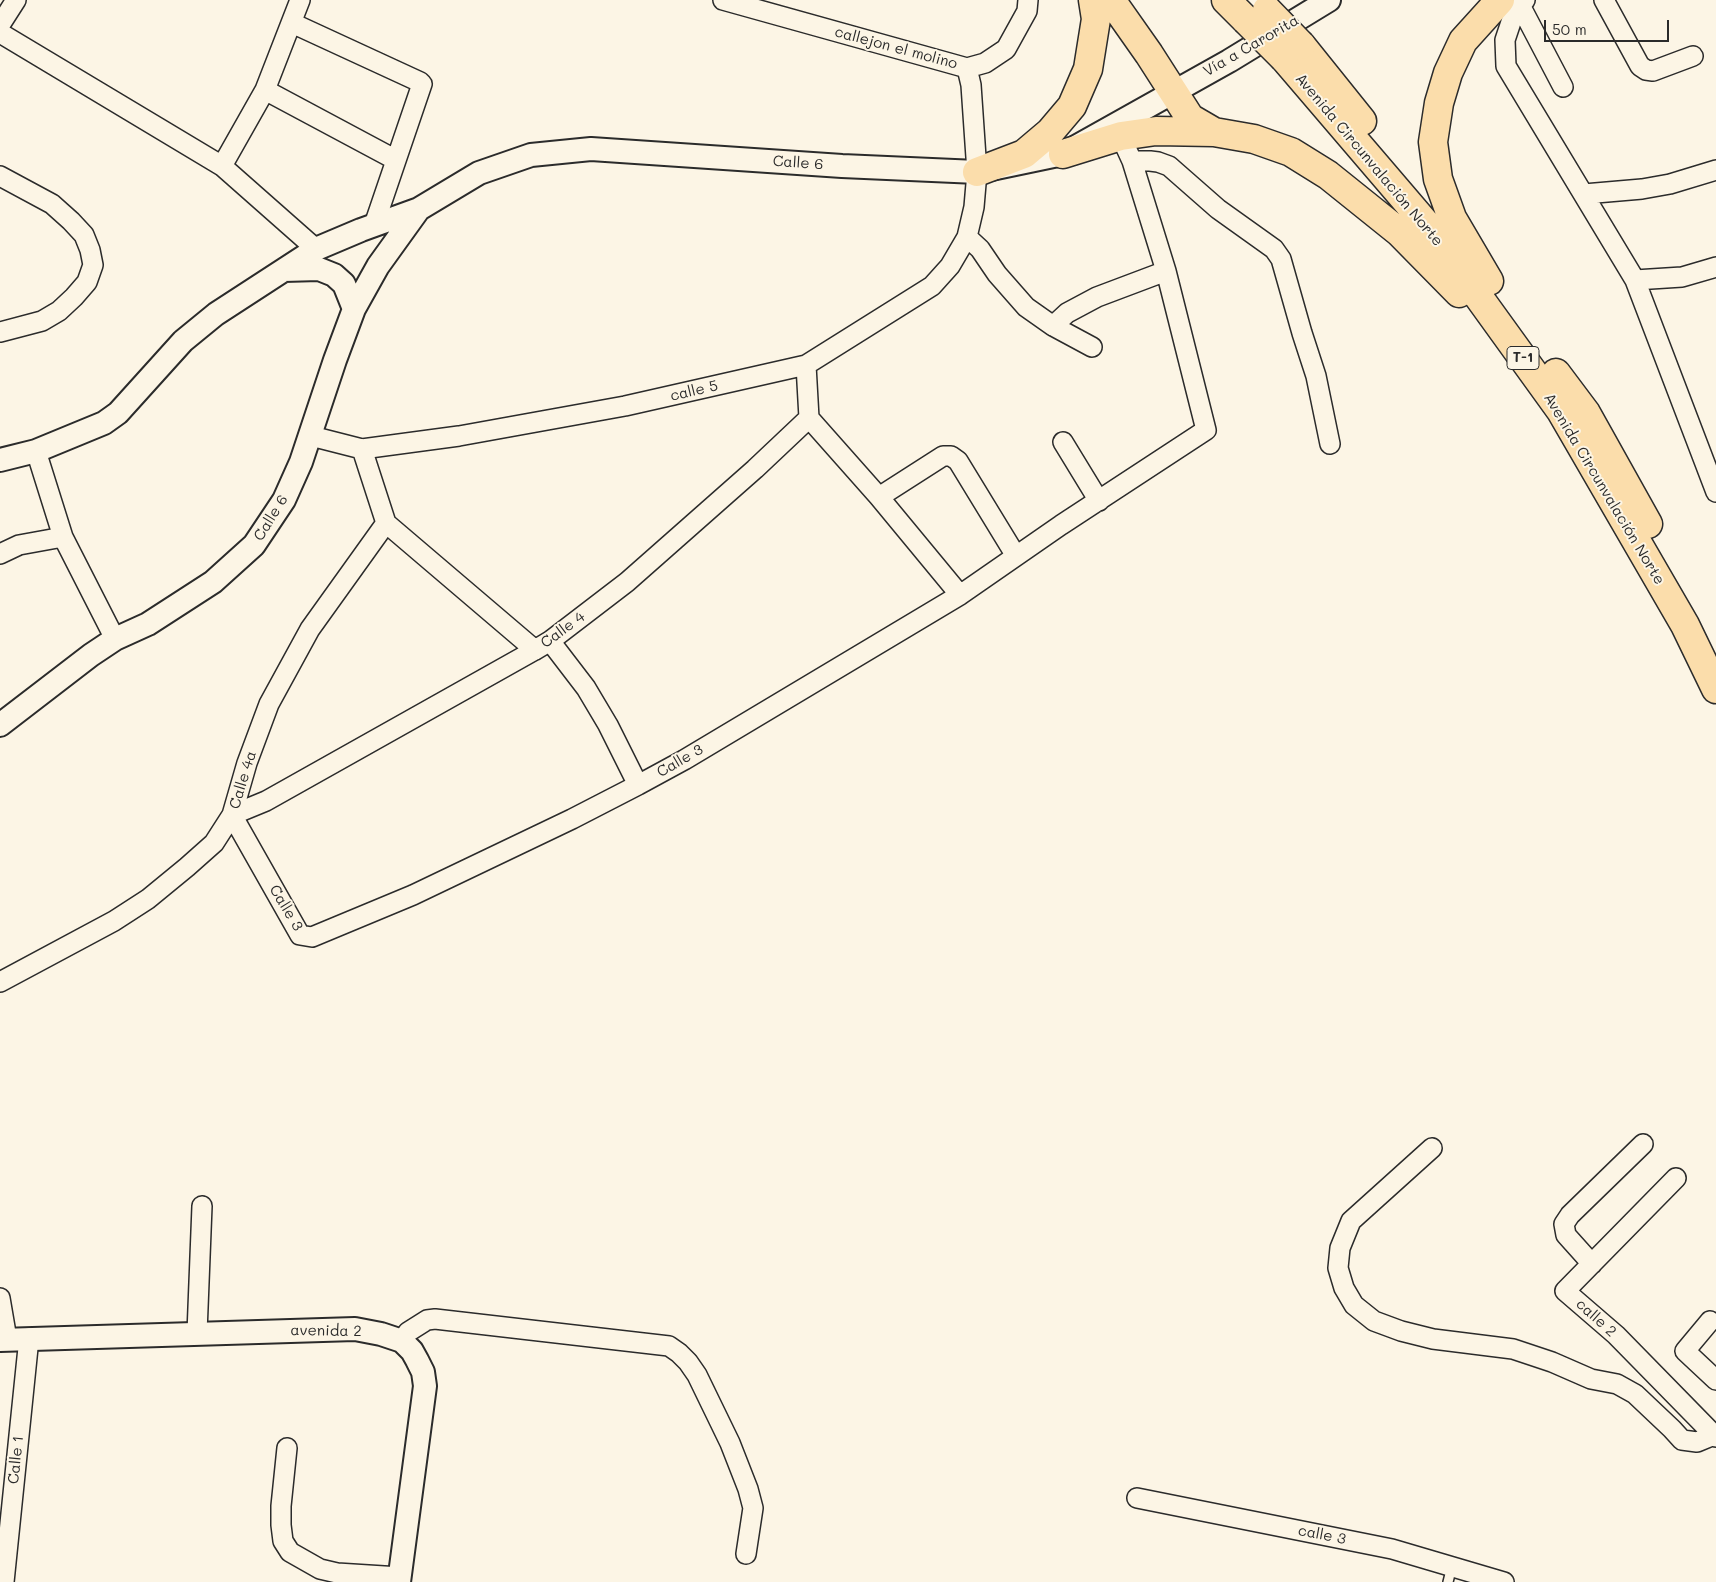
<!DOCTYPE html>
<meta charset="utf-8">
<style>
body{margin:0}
#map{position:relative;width:1716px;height:1582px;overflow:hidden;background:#fcf5e5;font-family:Mali,sans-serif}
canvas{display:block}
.scale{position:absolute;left:1544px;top:20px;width:125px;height:22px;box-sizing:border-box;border:2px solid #2b2b2b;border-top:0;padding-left:6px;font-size:15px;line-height:18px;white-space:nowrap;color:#2b2b2b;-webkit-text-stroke:4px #fcf5e5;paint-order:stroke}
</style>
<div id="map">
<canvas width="1716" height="1582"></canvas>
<div class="scale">50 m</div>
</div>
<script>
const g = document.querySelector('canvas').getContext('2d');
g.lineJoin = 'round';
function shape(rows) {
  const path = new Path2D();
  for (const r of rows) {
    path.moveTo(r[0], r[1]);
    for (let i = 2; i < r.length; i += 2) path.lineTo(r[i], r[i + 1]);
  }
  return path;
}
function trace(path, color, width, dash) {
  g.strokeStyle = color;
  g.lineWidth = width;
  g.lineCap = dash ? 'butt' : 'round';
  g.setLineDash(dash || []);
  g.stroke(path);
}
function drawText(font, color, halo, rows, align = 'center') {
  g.font = font + ' Mali,sans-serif';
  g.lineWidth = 4;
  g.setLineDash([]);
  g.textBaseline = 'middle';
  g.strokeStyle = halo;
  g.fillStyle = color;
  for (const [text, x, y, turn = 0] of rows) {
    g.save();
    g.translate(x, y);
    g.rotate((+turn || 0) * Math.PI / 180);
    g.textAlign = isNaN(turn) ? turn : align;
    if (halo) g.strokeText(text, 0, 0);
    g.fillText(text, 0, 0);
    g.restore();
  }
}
const service = shape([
 [1448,1582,1452,1566]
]);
const minor = shape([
 [1525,0,1512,19,1505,40,1506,66,1635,280,1716,492],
 [1604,0,1640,66,1646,70,1653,71,1693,56],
 [1521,7,1563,87],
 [292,23,420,82,422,84,374,225],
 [0,25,16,0],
 [0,33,222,166,316,249],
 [967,68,985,63,1006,49,1027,11,1028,0],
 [265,90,396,160],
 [1132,161,1150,161,1158,162,1169,166,1218,209,1274,249,1281,259,1302,333,1316,376,1330,444],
 [222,166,265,90,300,0],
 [0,176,52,204,71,221,84,235,90,250,93,265,87,282,74,297,59,311,42,321,0,332],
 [1584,194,1642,189,1670,184,1716,170],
 [967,237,980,249,997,274,1026,307,1053,326,1092,347],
 [1635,280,1682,277,1716,267],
 [1053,326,1067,313,1097,297,1166,271],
 [806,365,809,418,755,469,627,582,550,641,535,650,266,801,232,815,300,935,312,937,413,895,572,819,638,785,684,760,960,595,879,497,809,418],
 [311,436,362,449,459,436,625,406,806,365,932,286,950,266,967,237,974,207,977,172,971,85,967,68,723,0],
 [1063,442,1099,501],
 [362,449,386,523,535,650],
 [36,451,63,537,115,639],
 [879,497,943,456,951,456,958,461,1016,556],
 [0,554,19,545,63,537],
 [960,595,1061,525,1206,430,1166,271,1132,161,1116,126],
 [550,641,586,688,608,725,638,785],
 [0,982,114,921,148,899,187,867,214,843,232,815,247,763,269,704,310,629,386,523],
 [1432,1148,1351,1221,1340,1248,1338,1268,1344,1288,1354,1305,1374,1321,1401,1331,1433,1339,1513,1349,1552,1362,1591,1379,1617,1384,1635,1394,1672,1429,1682,1440,1697,1442,1714,1435],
 [1676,1178,1565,1291,1616,1335,1716,1437],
 [1592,1264,1566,1235,1564,1224,1570,1215,1643,1144],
 [0,1298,7,1339],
 [1710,1321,1685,1351,1716,1380],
 [197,1333,202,1206],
 [402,1341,408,1332,427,1320,435,1319,669,1346,679,1353,688,1362,697,1375,730,1443,748,1489,753,1508,746,1554],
 [287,1448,281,1506,281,1525,283,1541,290,1552,320,1569,337,1573,400,1577],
 [1137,1498,1392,1549,1504,1582],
 [4,1582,29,1338]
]);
const tertiary = shape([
 [284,270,319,269,334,275,344,284,354,309],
 [0,460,36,451,104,423,118,413,183,341,216,314,316,249,361,230,419,209,479,173,531,155,591,149,842,166,977,172,1063,154,1229,61,1329,0],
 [0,725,91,655,115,639,148,624,213,582,254,545,284,500,301,462,335,360,354,309,378,266,419,209],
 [0,1340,355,1329,381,1334,402,1341,412,1351,417,1360,423,1372,425,1386,399,1582]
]);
const trunk = shape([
 [1111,0,1149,54,1190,118,1214,132],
 [1226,0,1246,20],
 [1301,45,1362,121],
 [1284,58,1426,224,1561,411,1685,625,1716,689],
 [1063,154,1121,136,1156,131,1214,132,1254,139,1291,152,1328,175,1399,232,1459,293],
 [977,172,1024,154,1050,132,1072,106,1088,69,1096,19,1093,0],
 [1489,281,1452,218,1438,179,1433,142,1439,103,1448,73,1463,41,1500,0],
 [1556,373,1586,413,1648,524]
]);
const trunkBridge = shape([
 [1267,10,1301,45],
 [1246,20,1284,58]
]);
const shields = [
 [1523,358,32]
];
const shieldNames = [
 ["T-1",1523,358]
];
const streetNames = [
 ["Vía a Carorita",1251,46,-30],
 ["callejon el molino",896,48,15],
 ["Avenida Circunvalación Norte",1369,160,50],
 ["Calle 6",798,163,4],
 ["calle 5",694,391,-13],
 ["Avenida Circunvalación Norte",1604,489,59],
 ["Calle 6",271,518,-58],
 ["Calle 4",563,630,-36],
 ["Calle 3",680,761,-30],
 ["Calle 4a",243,780,-73],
 ["Calle 3",286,908,59],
 ["calle 2",1596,1318,42],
 ["avenida 2",326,1331,1],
 ["Calle 1",16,1460,-84],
 ["calle 3",1322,1535,11]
];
trace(service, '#2b2b2b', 12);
trace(minor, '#2b2b2b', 22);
trace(tertiary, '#2b2b2b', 26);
trace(trunk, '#2b2b2b', 31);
trace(service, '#fcf5e5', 9);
trace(minor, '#fcf5e5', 19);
trace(tertiary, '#fcf5e5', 22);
trace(trunk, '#fbddab', 28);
trace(trunkBridge, '#2b2b2b', 31, []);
trace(trunkBridge, '#fbddab', 28);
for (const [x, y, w] of shields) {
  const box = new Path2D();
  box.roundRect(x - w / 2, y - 11.5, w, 23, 4);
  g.fillStyle = '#fcf5e5';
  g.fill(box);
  trace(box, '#2b2b2b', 1);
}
drawText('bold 14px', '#2b2b2b', null, shieldNames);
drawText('15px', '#2b2b2b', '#fcf5e5', streetNames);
</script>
